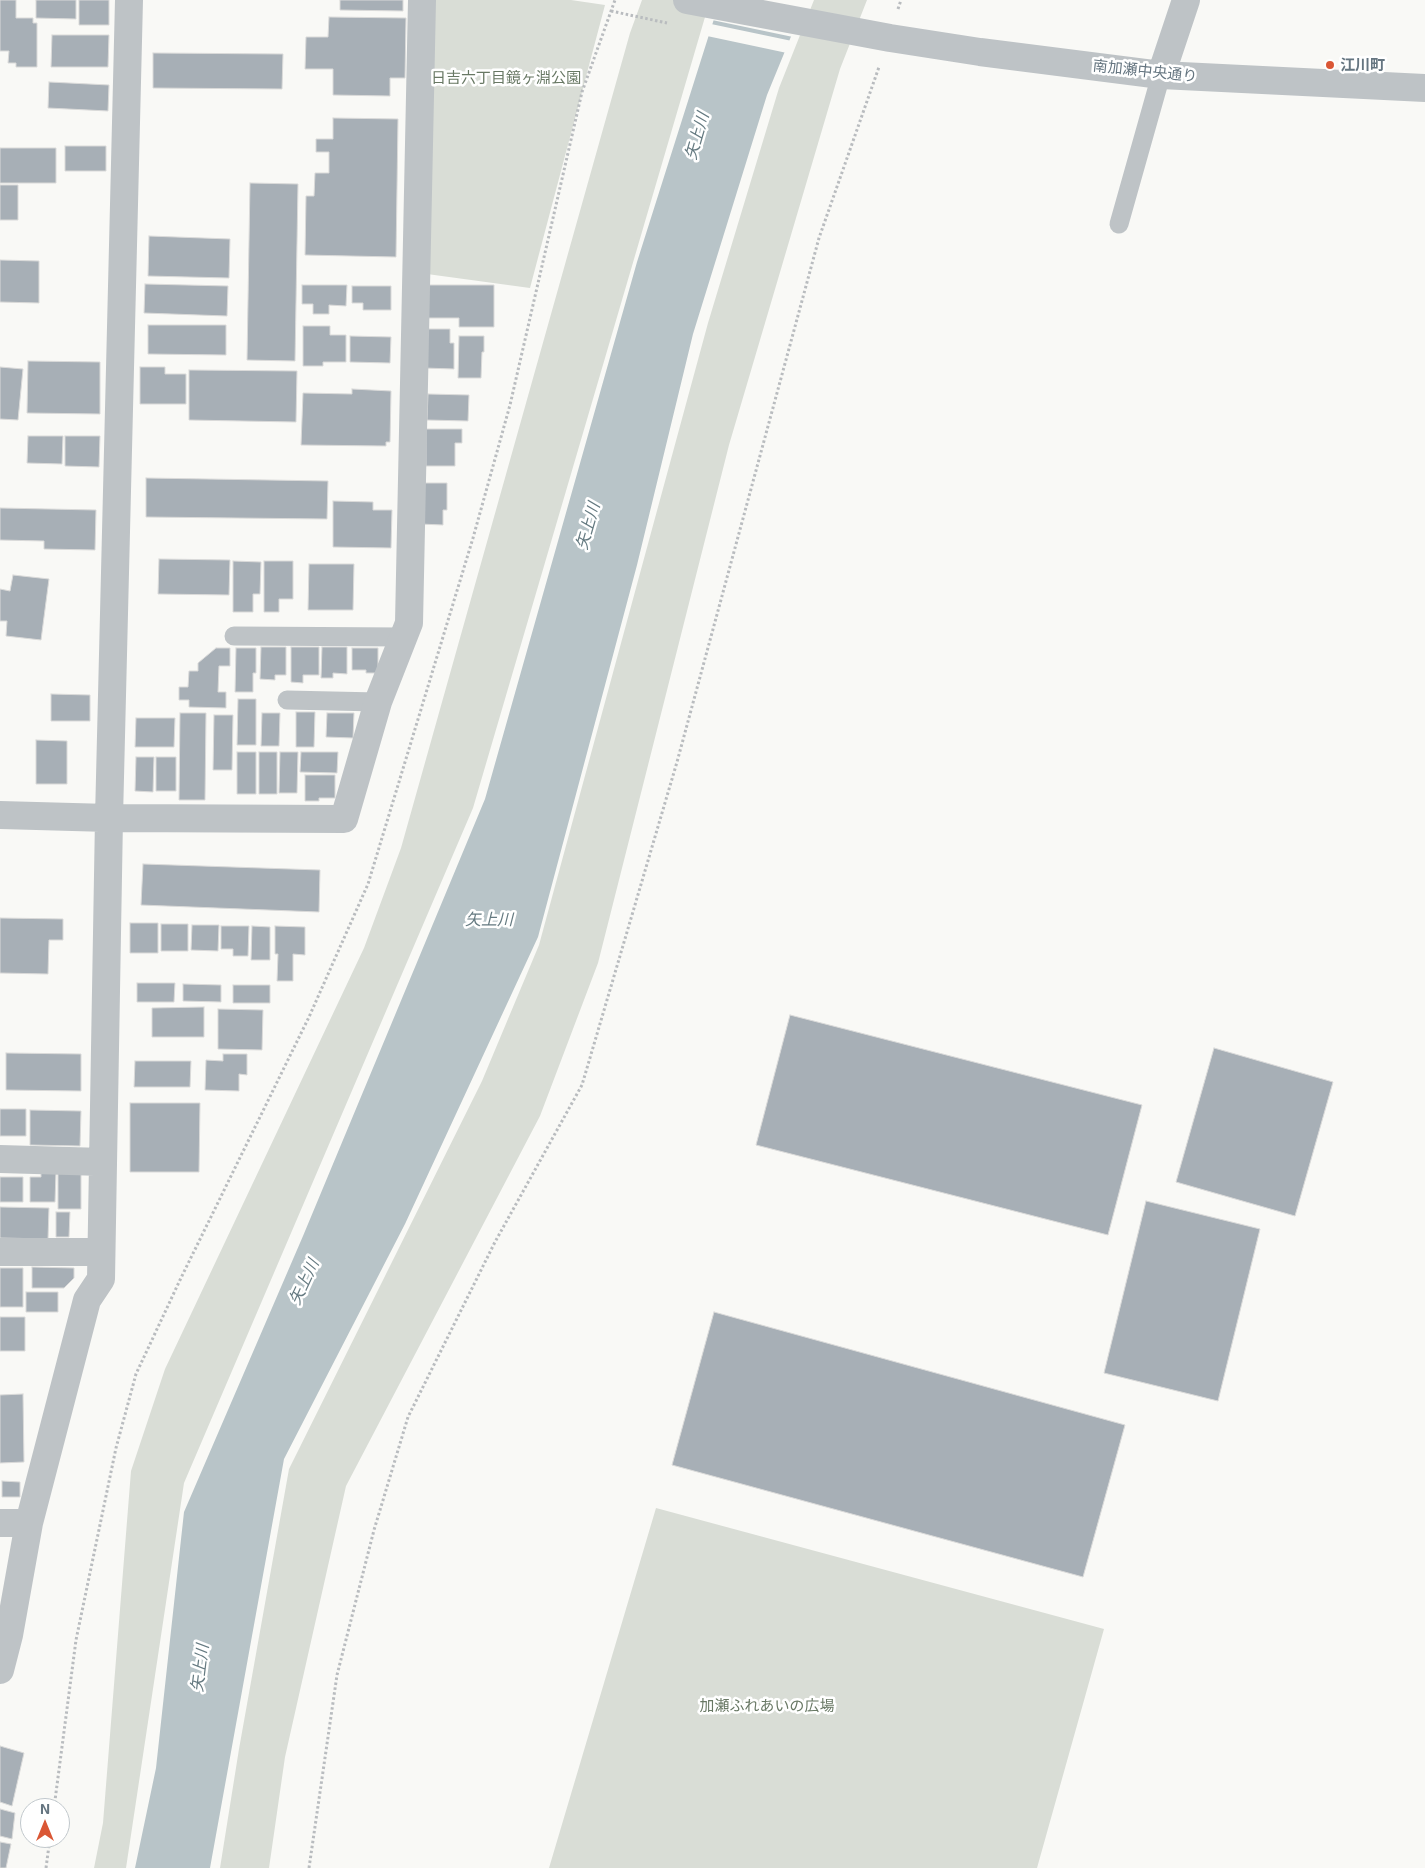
<!DOCTYPE html>
<meta charset="utf-8">
<style>
body{margin:0}
#map{position:relative;width:1425px;height:1868px;overflow:hidden;background:#f9f9f6;font-family:"Exo 2",sans-serif}
canvas{display:block}
.north{position:absolute;left:20px;top:1798px;width:50px;height:50px;box-sizing:border-box;background:#fff;border:1px solid #c1c8cc;border-radius:50%;rotate:0deg;font-size:14px;font-weight:700;line-height:20px;text-align:center;color:#657580}
.north::after{content:'';display:block;margin:auto;width:18px;height:22px;background:#da5735;clip-path:polygon(50% 0,100% 100%,50% 72%,0 100%)}
</style>
<div id="map">
<canvas width="1425" height="1868"></canvas>
<div class="north">N</div>
</div>
<script>
const g = document.querySelector('canvas').getContext('2d');
g.lineJoin = 'round';
function fillPath(path, color) {
  g.fillStyle = color;
  g.fill(path, 'evenodd');
}
function shape(rows) {
  const path = new Path2D();
  for (const r of rows) {
    path.moveTo(r[0], r[1]);
    for (let i = 2; i < r.length; i += 2) path.lineTo(r[i], r[i + 1]);
  }
  return path;
}
function trace(path, color, width, dash) {
  g.strokeStyle = color;
  g.lineWidth = width;
  g.lineCap = dash ? 'butt' : 'round';
  g.setLineDash(dash || []);
  g.stroke(path);
}
function drawText(font, color, halo, rows, align = 'center') {
  g.font = font + ' "Exo 2","Noto Sans JP",sans-serif';
  g.lineWidth = 5;
  g.setLineDash([]);
  g.textBaseline = 'middle';
  g.strokeStyle = halo;
  g.fillStyle = color;
  for (const [text, x, y, turn = 0] of rows) {
    g.save();
    g.translate(x, y);
    g.rotate((+turn || 0) * Math.PI / 180);
    g.textAlign = isNaN(turn) ? turn : align;
    if (halo) g.strokeText(text, 0, 0);
    g.fillText(text, 0, 0);
    g.restore();
  }
}
const green = shape([
 [430,0,571,0,605,5,530,288,427,274],
 [642,0,710,0,473,808,184,1483,126,1868,94,1868,103,1823,131,1471,165,1369,364,948,401,848,630,33],
 [814,0,867,0,840,69,729,445,598,963,540,1116,346,1486,285,1757,269,1868,220,1868,239,1749,289,1469,482,1081,539,945,708,323,779,88],
 [656,1508,1104,1629,1037,1868,549,1868]
]);
const water = shape([
 [720,0,806,0,767,95,693,334,637,565,538,937,405,1224,284,1459,210,1868,135,1868,156,1768,184,1512,303,1236,485,799,637,262]
]);
const pier = shape([
 [718,0,808,0,793,37,712,20],
 [711,24,792,41,787,53,707,36]
]);
const building = shape([
 [0,0,16,0,16,18,33,18,33,23,37,23,37,67,16,67,16,63,8,63,9,51,0,51,0,0],
 [36,0,76,0,76,19,36,18,36,0],
 [79,0,109,0,109,25,79,25,79,0],
 [340,0,403,0,403,11,340,10,340,0],
 [329,17,406,18,405,78,390,78,390,96,333,95,333,69,305,69,306,37,328,37,329,17],
 [52,35,109,35,108,67,51,67,52,35],
 [153,53,283,54,282,89,153,88,153,53],
 [49,82,109,85,108,111,48,108,49,82],
 [333,118,398,119,396,257,305,255,306,196,314,196,315,173,329,173,329,152,316,152,316,139,333,139,333,118],
 [65,146,106,146,106,171,65,171,65,146],
 [0,148,56,148,56,183,0,183,0,148],
 [250,183,298,184,295,361,247,360,250,183],
 [0,185,18,185,18,220,0,220,0,185],
 [149,236,230,239,229,278,148,276,149,236],
 [0,260,39,261,39,303,0,302,0,260],
 [145,284,228,286,227,316,144,313,145,284],
 [302,285,347,285,346,306,329,305,329,314,313,314,313,304,302,304,302,285],
 [427,285,494,285,494,327,459,327,459,318,426,318,427,285],
 [352,286,391,286,391,310,363,310,363,303,352,303,352,286],
 [148,325,226,325,226,355,148,354,148,325],
 [303,326,330,326,330,335,346,335,346,362,323,362,323,366,303,366,303,326],
 [425,329,450,329,450,343,454,343,454,369,424,368,425,329],
 [350,336,391,337,390,363,350,362,350,336],
 [459,336,484,336,484,352,482,352,481,378,458,378,459,336],
 [28,361,100,362,100,414,27,413,28,361],
 [0,367,23,369,18,420,0,419,0,367],
 [140,367,165,367,165,374,186,374,186,404,140,404,140,367],
 [189,370,297,371,296,422,189,420,189,370],
 [352,389,391,391,390,442,386,442,386,446,301,445,303,393,352,394,352,389],
 [428,394,469,395,468,421,427,420,428,394],
 [426,429,462,429,462,443,455,443,455,466,426,466,426,429],
 [28,436,63,436,62,464,27,463,28,436],
 [65,436,100,436,99,467,65,466,65,436],
 [146,478,328,481,327,519,146,517,146,478],
 [420,483,447,483,447,510,443,510,443,525,420,524,420,483],
 [333,501,373,502,373,510,392,510,391,548,333,547,333,501],
 [0,508,96,510,95,550,44,549,44,541,0,540,0,508],
 [159,559,230,560,229,595,158,594,159,559],
 [233,561,261,562,260,594,253,594,253,612,233,612,233,561],
 [264,561,293,561,293,599,279,599,279,612,264,612,264,561],
 [309,564,354,564,353,610,308,610,309,564],
 [13,575,49,579,41,640,6,636,7,621,0,621,0,589,10,591,13,575],
 [261,647,286,647,286,675,275,675,275,680,260,679,261,647],
 [291,647,319,647,319,675,303,675,303,683,291,682,291,647],
 [322,647,347,647,347,674,333,673,333,678,321,678,322,647],
 [216,648,230,648,230,666,219,666,218,692,226,692,226,708,189,707,189,700,179,700,179,687,188,687,189,671,198,671,198,663,216,648],
 [236,648,256,648,256,673,253,673,253,692,235,692,236,648],
 [352,648,378,648,378,673,366,673,366,670,352,670,352,648],
 [51,694,90,695,90,721,51,721,51,694],
 [238,699,256,699,256,745,237,745,238,699],
 [296,712,315,712,314,747,296,747,296,712],
 [180,713,206,713,205,800,179,800,180,713],
 [262,713,280,713,279,746,261,746,262,713],
 [327,713,354,713,353,738,326,737,327,713],
 [214,715,233,715,232,770,213,770,214,715],
 [136,718,175,718,174,747,135,747,136,718],
 [36,740,67,741,67,784,36,784,36,740],
 [237,752,256,752,256,794,237,794,237,752],
 [259,752,277,752,277,794,259,794,259,752],
 [280,752,298,752,297,793,279,793,280,752],
 [301,752,338,752,337,773,300,772,301,752],
 [136,757,154,757,153,792,135,791,136,757],
 [156,757,176,757,176,791,156,791,156,757],
 [305,775,335,775,335,798,319,798,319,801,305,801,305,775],
 [143,864,320,870,319,912,141,905,143,864],
 [0,918,63,919,63,940,49,940,48,974,0,973,0,918],
 [130,923,158,923,158,953,130,953,130,923],
 [161,924,188,924,188,951,161,951,161,924],
 [192,925,219,925,218,951,191,950,192,925],
 [221,926,249,926,248,956,233,956,233,949,221,949,221,926],
 [252,926,270,927,270,960,251,960,252,926],
 [275,926,305,927,305,955,293,954,293,981,277,981,278,954,275,954,275,926],
 [137,983,175,983,174,1002,137,1002,137,983],
 [183,984,221,985,221,1002,183,1001,183,984],
 [233,985,270,985,270,1003,233,1003,233,985],
 [204,1007,204,1037,152,1037,152,1008,204,1007],
 [218,1009,263,1010,262,1050,218,1049,218,1009],
 [790,1015,1142,1105,1108,1235,756,1145,790,1015],
 [1214,1048,1333,1082,1295,1216,1176,1182,1214,1048],
 [6,1053,81,1054,81,1091,6,1090,6,1053],
 [223,1054,247,1054,247,1075,239,1074,239,1091,205,1090,206,1060,223,1061,223,1054],
 [135,1061,191,1061,190,1087,134,1087,135,1061],
 [130,1103,200,1103,199,1172,130,1172,130,1103],
 [0,1109,26,1109,26,1136,0,1136,0,1109],
 [30,1110,81,1111,80,1146,30,1145,30,1110],
 [41,1172,56,1172,55,1202,30,1202,30,1177,41,1177,41,1172],
 [58,1172,81,1172,81,1209,58,1209,58,1172],
 [0,1177,23,1177,23,1202,0,1202,0,1177],
 [1146,1201,1260,1229,1218,1401,1104,1373,1146,1201],
 [0,1207,49,1208,48,1239,0,1238,0,1207],
 [56,1212,70,1212,69,1237,56,1237,56,1212],
 [32,1267,74,1268,74,1278,64,1288,32,1288,32,1267],
 [0,1268,23,1268,23,1307,0,1307,0,1268],
 [26,1292,58,1292,58,1312,26,1312,26,1292],
 [714,1312,1125,1425,1083,1577,672,1465,714,1312],
 [0,1317,25,1317,25,1351,0,1351,0,1317],
 [23,1394,24,1462,0,1463,0,1395,23,1394],
 [2,1481,20,1482,20,1497,2,1497,2,1481],
 [0,1746,24,1753,12,1806,0,1802,0,1746],
 [0,1809,15,1813,12,1839,0,1836,0,1809],
 [0,1842,11,1844,6,1868,0,1868,0,1842]
]);
const path = shape([
 [898,9,901,0],
 [611,11,667,23],
 [54,1808,76,1640,116,1448,136,1374,180,1280,309,1017,368,884,473,538,510,405,582,92,615,0],
 [46,1868,50,1838],
 [309,1868,337,1675,374,1530,408,1417,495,1242,582,1085,677,762,819,238,879,67]
]);
const service = shape([
 [1119,224,1161,75],
 [234,636,405,637],
 [287,700,378,702]
]);
const minor = shape([
 [0,815,109,818,344,819,378,702,409,623,422,0],
 [0,1159,103,1162],
 [0,1252,101,1252],
 [0,1523,29,1523],
 [0,1670,9,1635,29,1523,87,1300,101,1279,109,818,129,0]
]);
const tertiary = shape([
 [687,0,890,38,980,52,1161,75,1425,88],
 [1161,75,1186,0]
]);
const markers = [
 [1330,65,5,"#da5735"]
];
const poiNames = [
 ["江川町",1340,65]
];
const streetNames = [
 ["南加瀬中央通り",1145,71,6]
];
const parkNames = [
 ["日吉六丁目鏡ヶ淵公園",506,78],
 ["加瀬ふれあいの広場",767,1706]
];
const waterNames = [
 ["矢上川",697,136,-74],
 ["矢上川",588,526,-74],
 ["矢上川",489,920],
 ["矢上川",304,1282,-65],
 ["矢上川",200,1668,-83]
];
fillPath(green, '#d9ddd6');
fillPath(water, '#b8c4c8');
fillPath(pier, '#f9f9f6');
fillPath(building, '#a7afb6');
trace(building, '#dadad9', 1);
trace(path, '#b9bcbf', 3, [2.5, 2.5]);
trace(service, '#bec3c6', 19);
trace(minor, '#bec3c6', 28);
trace(tertiary, '#bec3c6', 28);
for (const [x, y, r, color] of markers) {
  const dot = new Path2D();
  dot.arc(x, y, r, 0, 2 * Math.PI);
  g.fillStyle = color;
  g.fill(dot);
  trace(dot, '#fff', 2);
}
drawText('bold 15px', '#657580', '#fff', poiNames, 'left');
drawText('15px', '#657580', '#fff', streetNames);
drawText('15px', '#687864', '#fff', parkNames);
drawText('italic 16px', '#657a81', '#fff', waterNames);
</script>
